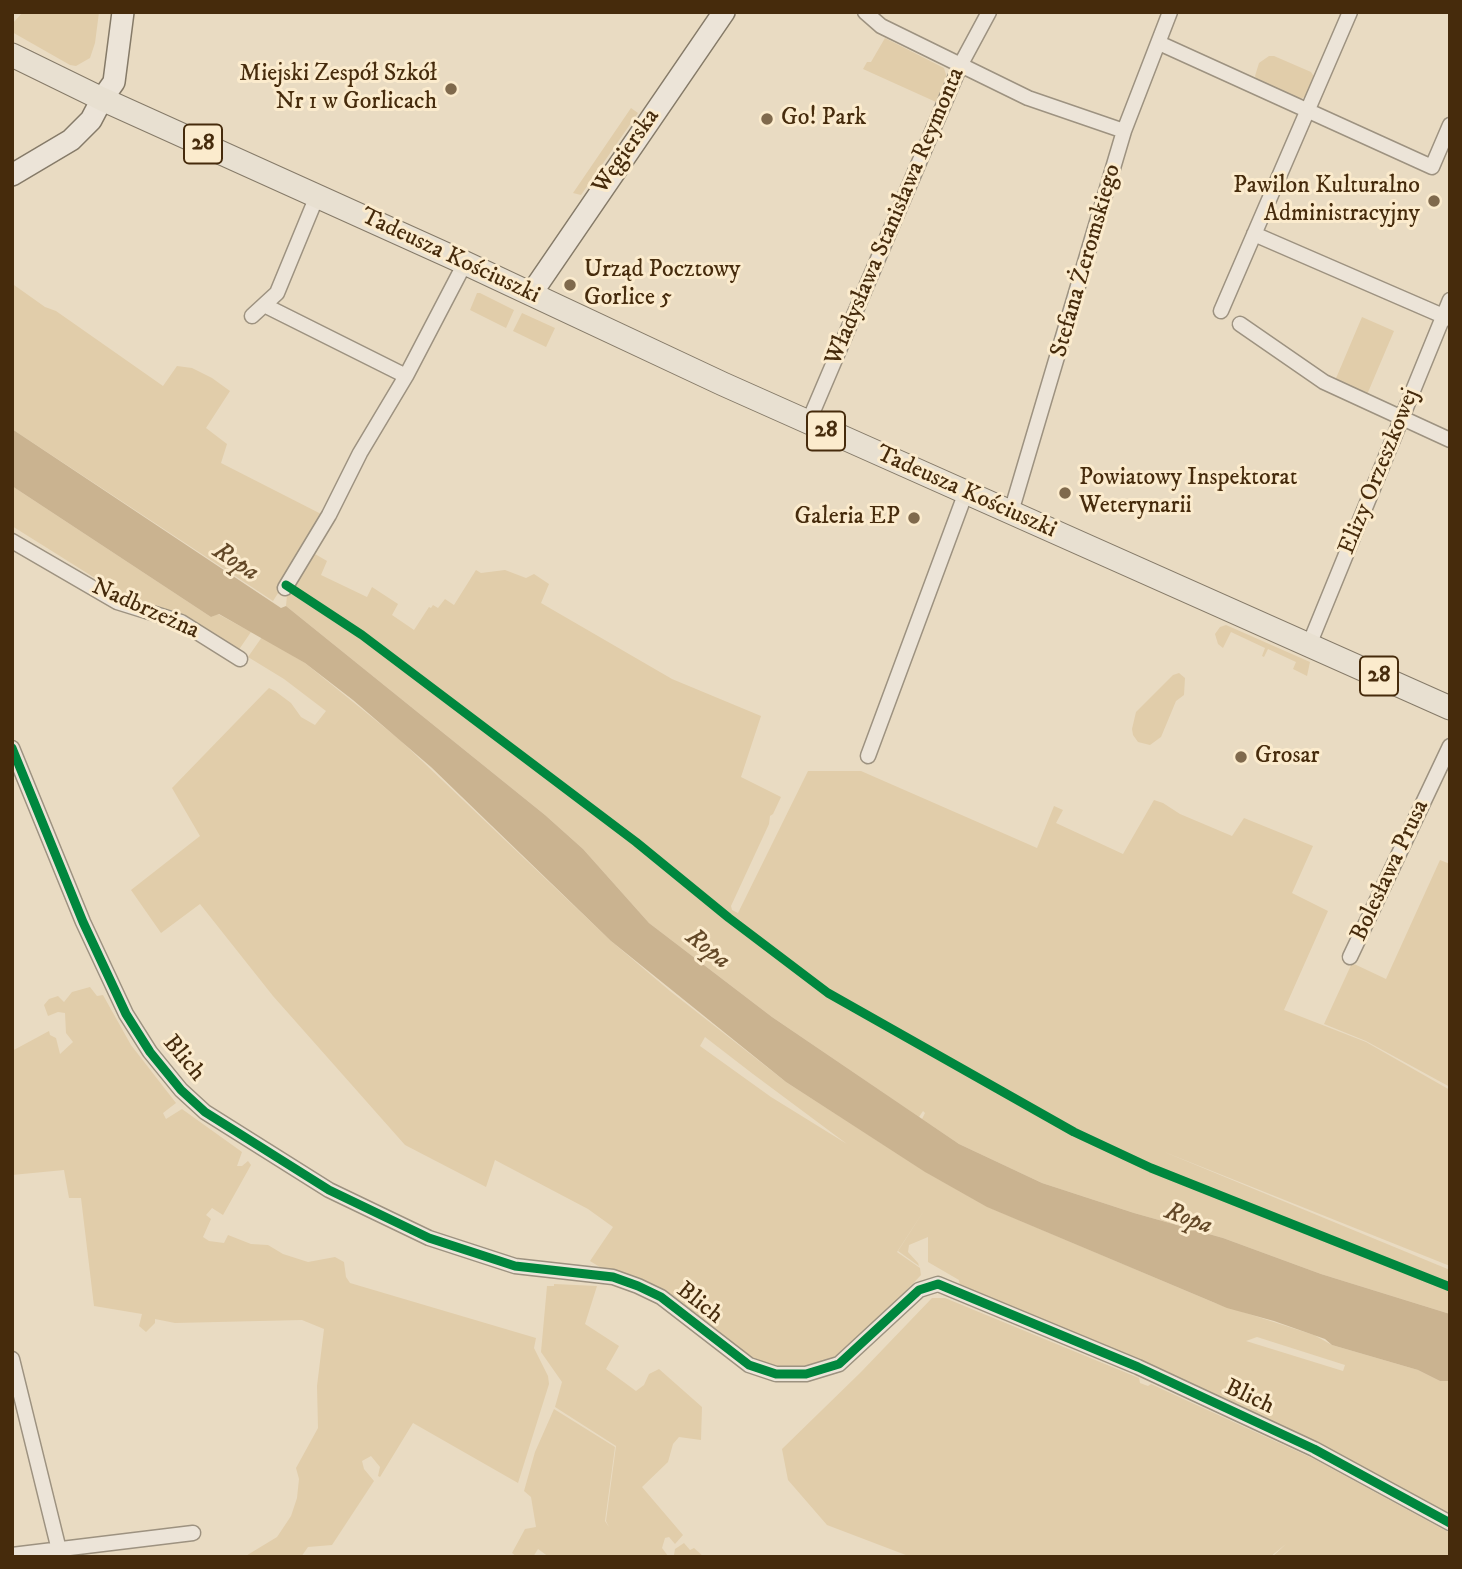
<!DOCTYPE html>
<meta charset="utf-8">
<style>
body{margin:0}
#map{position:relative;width:1462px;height:1569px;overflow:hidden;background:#e9dbc2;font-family:"IM FELL DW Pica",serif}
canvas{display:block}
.frame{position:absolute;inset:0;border:14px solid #462b0c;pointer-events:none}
</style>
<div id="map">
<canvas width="1462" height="1569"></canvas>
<div class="frame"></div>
</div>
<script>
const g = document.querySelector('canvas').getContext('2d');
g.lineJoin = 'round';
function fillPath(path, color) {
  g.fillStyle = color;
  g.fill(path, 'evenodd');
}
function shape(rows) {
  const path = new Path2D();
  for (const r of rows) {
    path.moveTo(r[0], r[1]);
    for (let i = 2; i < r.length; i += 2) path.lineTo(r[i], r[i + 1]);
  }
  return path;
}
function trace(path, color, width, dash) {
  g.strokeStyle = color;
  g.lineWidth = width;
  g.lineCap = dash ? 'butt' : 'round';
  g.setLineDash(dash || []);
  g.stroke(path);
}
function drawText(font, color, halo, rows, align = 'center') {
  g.font = font + ' "IM FELL DW Pica",serif';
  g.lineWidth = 6;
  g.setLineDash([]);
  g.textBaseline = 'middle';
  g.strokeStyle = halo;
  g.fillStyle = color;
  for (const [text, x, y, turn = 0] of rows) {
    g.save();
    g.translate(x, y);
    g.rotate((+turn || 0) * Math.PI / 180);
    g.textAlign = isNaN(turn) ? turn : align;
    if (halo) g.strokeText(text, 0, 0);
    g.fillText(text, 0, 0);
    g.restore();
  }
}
const green = shape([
 [23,12,99,12,95,43,90,58,76,66,70,65,12,32,12,24],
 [885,38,944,68,947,78,936,102,863,69,867,62,871,62],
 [1269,56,1274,56,1311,72,1315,78,1308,96,1297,100,1257,81,1255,76,1259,63],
 [631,108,638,113,581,195,573,193],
 [14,285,45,307,56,311,163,386,177,366,192,368,212,378,230,391,206,428,227,444,221,463,327,517,273,601,12,429],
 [477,293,480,293,514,310,506,328,470,310],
 [522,313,555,328,546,347,513,331],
 [1362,317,1394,331,1366,397,1334,383],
 [12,486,211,617,218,614,251,632,238,651,181,616,122,595,12,526],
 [325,534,315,554,327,561,321,575,367,597,372,587,398,604,392,615,414,630,429,607,431,608,433,605,438,608,445,599,454,605,476,570,481,573,505,570,526,578,534,574,549,584,541,603,672,679,761,716,741,777,781,797,773,814,770,816,769,824,731,906,732,910,738,913,808,771,861,771,1037,848,1054,806,1063,810,1056,823,1123,854,1154,800,1163,803,1180,814,1232,836,1244,818,1313,846,1292,893,1328,911,1284,1010,1366,1042,1450,1090,1450,1266,1162,1151,1450,1270,1450,1314,1321,1274,1223,1238,1134,1213,1042,1183,959,1144,922,1119,925,1113,923,1111,919,1117,822,1051,772,1017,649,923,583,849,545,815,286,606,287,595,292,585],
 [1226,625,1310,662,1307,676,1293,669,1296,662,1268,649,1264,657,1262,656,1265,648,1231,632,1223,648,1218,644,1215,634,1220,627],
 [262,637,305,663,400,740,611,941,670,991,786,1082,929,1174,988,1207,1215,1303,1314,1335,1332,1345,1418,1370,1440,1381,1450,1381,1450,1519,960,1286,959,1280,928,1262,928,1237,909,1245,908,1252,918,1263,919,1266,898,1251,927,1206,897,1252,920,1268,921,1275,870,1329,866,1329,848,1349,829,1363,813,1368,782,1369,751,1360,590,1261,613,1227,588,1209,495,1160,486,1187,405,1145,273,996,200,904,161,933,131,890,200,836,172,788,267,690,269,688,275,691,291,703,301,717,315,725,326,711,284,679,248,657],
 [705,1037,753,1074,847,1144,771,1097,700,1046],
 [1257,1337,1345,1365,1343,1371,1246,1341],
 [1179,673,1185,678,1184,695,1176,701,1161,737,1150,745,1138,742,1133,735,1132,729,1136,712,1173,675],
 [1440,860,1450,864,1450,1087,1366,1041,1324,1024,1352,963,1386,979],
 [90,987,97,996,103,995,131,1045,176,1103,163,1113,166,1119,182,1109,242,1152,237,1166,242,1166,248,1161,251,1165,223,1215,212,1208,206,1215,211,1219,203,1237,209,1241,224,1243,228,1235,251,1244,268,1245,283,1254,308,1262,335,1257,344,1262,346,1277,350,1283,536,1338,534,1348,548,1376,549,1384,518,1483,413,1423,380,1477,378,1476,380,1467,371,1456,362,1461,364,1469,374,1481,332,1545,308,1547,301,1557,244,1557,277,1537,291,1516,297,1498,299,1479,296,1468,318,1428,317,1386,324,1329,302,1320,175,1323,155,1319,155,1323,146,1332,139,1326,142,1314,94,1306,81,1198,69,1198,64,1170,12,1175,12,1051,49,1031,50,1035,56,1038,60,1054,73,1042,66,1033,65,1013,58,1012,48,1016,44,1005,49,999,58,996,64,1002,72,992],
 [554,1284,597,1286,585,1324,619,1346,606,1369,636,1391,644,1385,649,1374,659,1369,702,1407,701,1440,679,1437,673,1444,668,1462,642,1487,683,1535,675,1544,669,1537,665,1538,662,1548,668,1556,674,1555,675,1549,684,1543,690,1550,694,1548,704,1557,549,1557,538,1549,533,1557,517,1557,512,1553,525,1529,536,1527,531,1497,524,1491,535,1452,554,1409,615,1447,605,1521,609,1527,606,1521,616,1446,555,1407,562,1382,541,1352,547,1286,554,1286],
 [932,1298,945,1298,1139,1378,1140,1383,1148,1386,1151,1384,1314,1459,1450,1533,1450,1557,1272,1557,1286,1544,1270,1557,911,1557,827,1525,788,1480,782,1449,861,1372]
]);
const water = shape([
 [12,429,281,608,286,606,545,815,583,849,649,923,772,1017,959,1144,1042,1183,1134,1213,1223,1238,1321,1274,1450,1314,1450,1381,1440,1381,1418,1370,1332,1345,1325,1339,1274,1321,1227,1308,987,1207,925,1172,786,1082,611,941,431,767,353,700,305,663,219,614,211,617,12,486]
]);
const street = shape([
 [865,12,881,26,1028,98,1124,131],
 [1159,43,1432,167,1450,125],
 [1254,234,1450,319],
 [264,305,406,376],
 [1221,311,1350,12],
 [252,316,277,293,317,196],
 [1240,324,1324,382,1450,440],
 [808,423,961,64,989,12],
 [1011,512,1124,131,1170,12],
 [12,541,117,602,181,622,240,659],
 [285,588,329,515,360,453,406,376,465,263],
 [1309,645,1450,300],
 [12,748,83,922,126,1014,150,1052,181,1090,205,1112,329,1190,429,1238,515,1266,613,1277,638,1286,661,1297,749,1365,776,1374,806,1374,839,1364,919,1290,938,1284,1138,1367,1314,1449,1450,1523],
 [868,756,966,492],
 [1350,957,1450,746],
 [12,1359,59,1550],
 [12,1555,193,1533]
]);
const secondary = shape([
 [12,175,71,140,91,120,102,99,114,82,123,12],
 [531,294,724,12]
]);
const primary = shape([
 [12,55,102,99,465,263,723,384,1450,708]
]);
const cycleway = shape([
 [286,585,362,635,636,842,729,918,828,993,1074,1132,1151,1168,1450,1287],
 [12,748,83,922,126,1014,150,1052,181,1090,205,1112,329,1190,429,1238,515,1266,613,1277,638,1286,661,1297,749,1365,776,1374,806,1374,839,1364,919,1290,938,1284,1138,1367,1314,1449,1450,1523]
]);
const markers = [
 [451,89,7,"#7f694c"],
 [767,119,7,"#7f694c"],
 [1434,201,7,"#7f694c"],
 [570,285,7,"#7f694c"],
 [1065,493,7,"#7f694c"],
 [914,518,7,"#7f694c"],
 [1241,757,7,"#7f694c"]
];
const shields = [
 [203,144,38],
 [826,431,38],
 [1379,676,38]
];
const shieldNames = [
 ["28",203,144],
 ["28",826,431],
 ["28",1379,676]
];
const poiNames = [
 ["Miejski Zespół Szkół",437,75,"right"],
 ["Nr 1 w Gorlicach",437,103,"right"],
 ["Go! Park",781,119],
 ["Pawilon Kulturalno",1420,187,"right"],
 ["Administracyjny",1420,215,"right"],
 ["Urząd Pocztowy",584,271],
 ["Gorlice 5",584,299],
 ["Powiatowy Inspektorat",1079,479],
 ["Weterynarii",1079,507],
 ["Galeria EP",900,518,"right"],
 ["Grosar",1255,757]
];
const streetNames = [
 ["Węgierska",627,152,-55],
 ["Władysława Stanisława Reymonta",896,217,-67],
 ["Tadeusza Kościuszki",450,257,25],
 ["Stefana Żeromskiego",1087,261,-74],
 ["Elizy Orzeszkowej",1380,472,-68],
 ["Tadeusza Kościuszki",966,493,24],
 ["Nadbrzeżna",145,610,24],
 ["Bolesława Prusa",1391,871,-65],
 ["Blich",183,1059,50],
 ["Blich",699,1304,38],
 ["Blich",1249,1398,25]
];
const waterNames = [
 ["Ropa",235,563,33],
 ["Ropa",707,950,38],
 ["Ropa",1188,1220,20]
];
fillPath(green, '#e1cdaa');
fillPath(water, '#cab390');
trace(street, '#9d9280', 17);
trace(secondary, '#857a68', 24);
trace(primary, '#857a68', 25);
trace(street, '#ece4d8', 14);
trace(secondary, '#ece4d8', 21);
trace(primary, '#e8e0d1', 23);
trace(cycleway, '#00873e', 9);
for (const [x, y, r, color] of markers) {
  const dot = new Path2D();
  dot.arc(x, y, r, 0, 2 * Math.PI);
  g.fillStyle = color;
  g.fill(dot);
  trace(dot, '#fbebcd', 2.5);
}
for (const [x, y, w] of shields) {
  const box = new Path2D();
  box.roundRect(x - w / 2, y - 19.5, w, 39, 5);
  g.fillStyle = '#fbebcd';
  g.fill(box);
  trace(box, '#462b0c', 2);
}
drawText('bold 23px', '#462b0c', null, shieldNames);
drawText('24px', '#462b0c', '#fbebcd', poiNames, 'left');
drawText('24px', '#462b0c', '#fbebcd', streetNames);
drawText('italic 26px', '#644928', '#fbebcd', waterNames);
</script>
